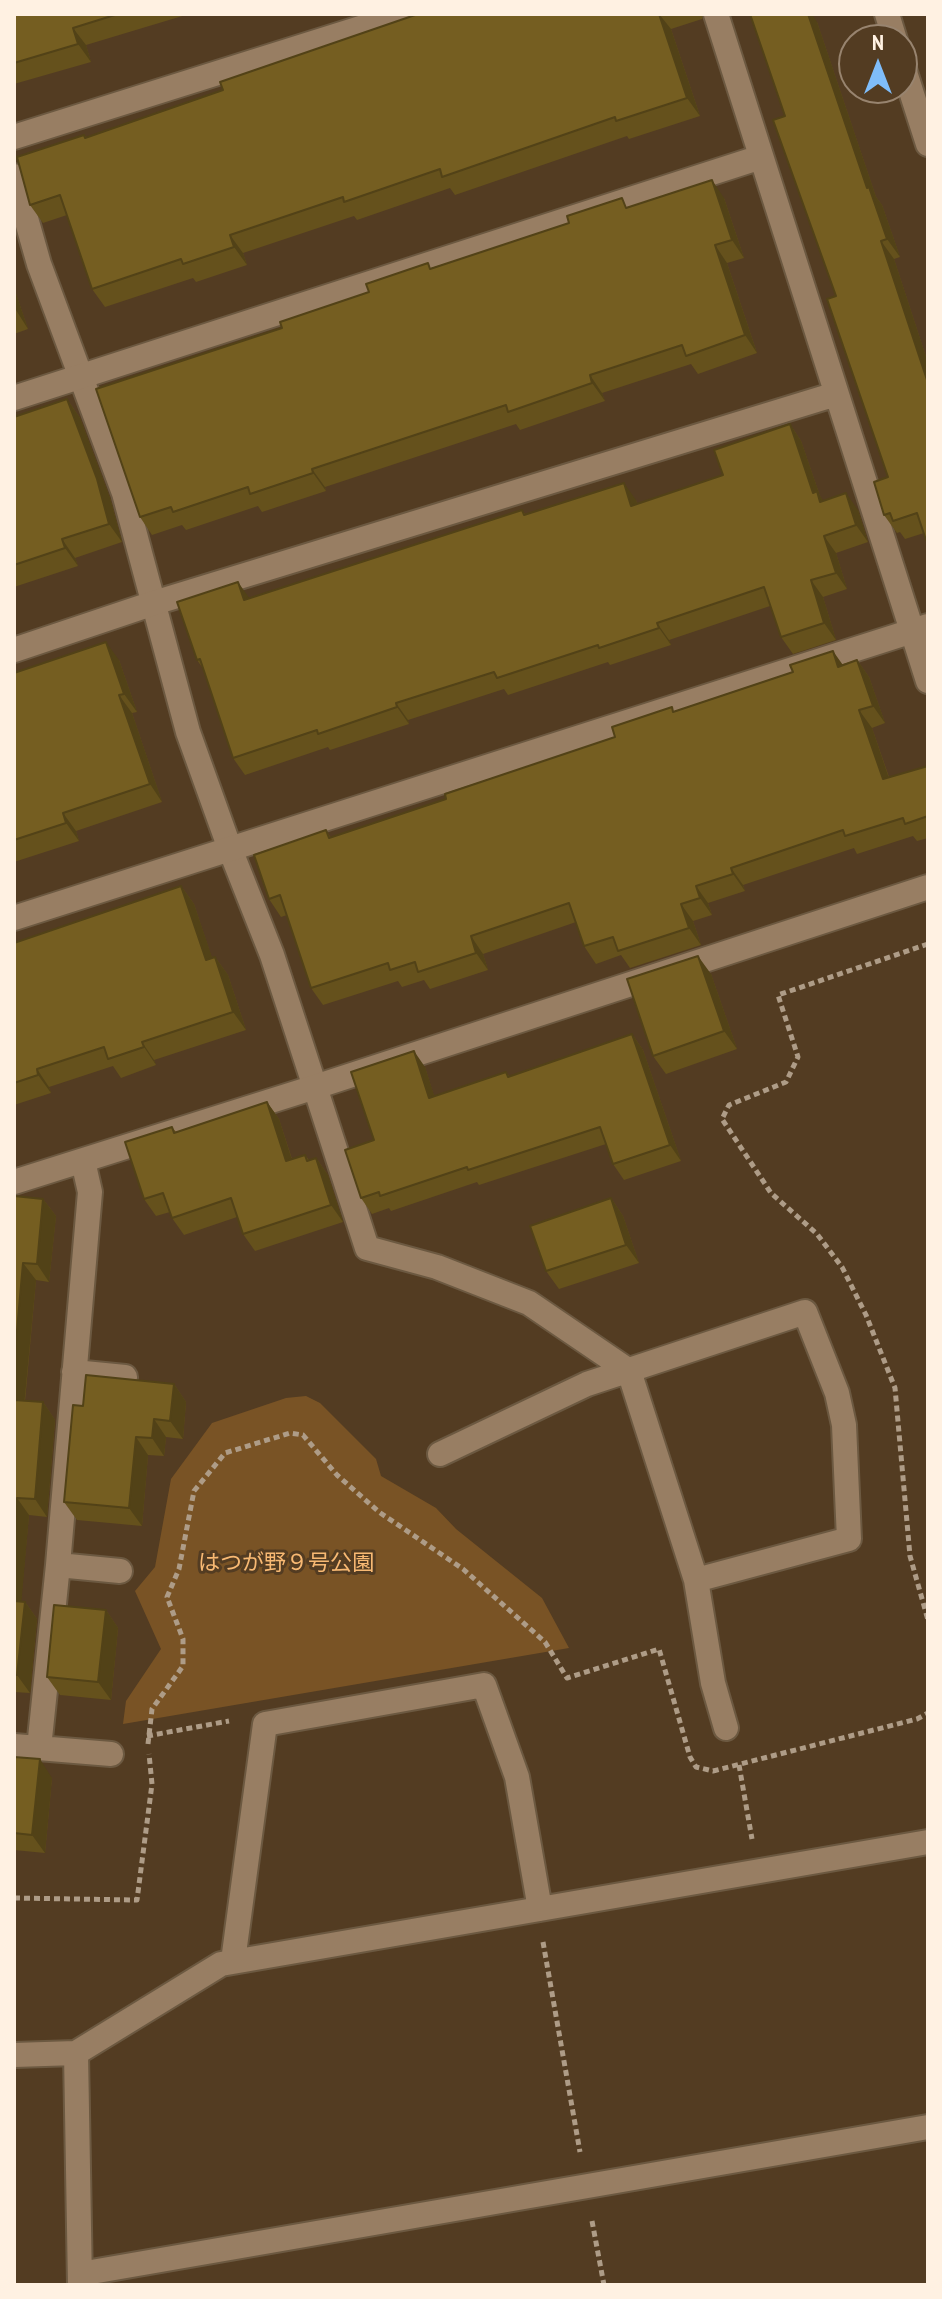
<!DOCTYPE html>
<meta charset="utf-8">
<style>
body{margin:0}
#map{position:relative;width:942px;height:2299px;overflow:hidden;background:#533c22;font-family:"PT Sans Narrow",sans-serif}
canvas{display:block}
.frame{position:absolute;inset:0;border:16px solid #fff1e2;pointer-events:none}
.north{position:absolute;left:838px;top:24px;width:80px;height:80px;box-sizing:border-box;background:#533c22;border:2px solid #98846f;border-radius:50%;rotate:0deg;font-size:22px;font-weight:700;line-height:32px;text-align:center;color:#fff1e2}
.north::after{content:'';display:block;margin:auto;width:28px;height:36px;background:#7fbdfa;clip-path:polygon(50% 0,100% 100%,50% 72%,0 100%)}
</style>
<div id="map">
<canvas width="942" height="2299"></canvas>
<div class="frame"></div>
<div class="north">N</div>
</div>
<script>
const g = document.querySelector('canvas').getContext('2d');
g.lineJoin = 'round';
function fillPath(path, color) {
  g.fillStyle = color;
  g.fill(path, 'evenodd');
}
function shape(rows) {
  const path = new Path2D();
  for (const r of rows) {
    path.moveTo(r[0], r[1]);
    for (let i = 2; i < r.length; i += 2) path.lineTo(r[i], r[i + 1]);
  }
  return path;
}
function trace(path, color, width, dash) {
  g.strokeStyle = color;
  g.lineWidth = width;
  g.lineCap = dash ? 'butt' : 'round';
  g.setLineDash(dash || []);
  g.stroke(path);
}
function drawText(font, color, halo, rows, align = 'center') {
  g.font = font + ' "PT Sans Narrow","Noto Sans JP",sans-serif';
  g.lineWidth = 6;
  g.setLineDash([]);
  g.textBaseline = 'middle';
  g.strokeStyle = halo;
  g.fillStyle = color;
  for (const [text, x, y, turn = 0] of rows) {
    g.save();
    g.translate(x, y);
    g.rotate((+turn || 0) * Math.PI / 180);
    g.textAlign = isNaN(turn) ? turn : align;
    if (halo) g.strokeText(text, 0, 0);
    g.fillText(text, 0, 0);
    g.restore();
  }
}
const green = shape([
 [306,1396,320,1403,376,1459,381,1476,436,1508,456,1529,542,1598,569,1648,123,1724,126,1701,161,1649,135,1591,155,1567,171,1479,212,1423,286,1398]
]);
const path = shape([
 [928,944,778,995,798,1057,786,1082,729,1105,722,1119,771,1193,817,1234,842,1267,866,1315,895,1388,910,1556,928,1620],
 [147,1736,229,1721],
 [148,1744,152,1709,183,1666,183,1639,167,1597,179,1569,194,1491,225,1453,290,1433,303,1435,337,1475,379,1512,463,1569,545,1642,567,1678,659,1649,690,1757,696,1767,713,1771,917,1719,928,1713],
 [739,1765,752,1839],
 [14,1898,137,1900,152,1784,149,1754],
 [543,1942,580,2152],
 [592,2221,604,2285]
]);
const pedestrian = shape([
 [14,176,39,264,124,493,188,732,230,849,272,955,315,1087]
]);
const minor = shape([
 [716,14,928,681],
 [887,14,895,40],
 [902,63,928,144],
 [14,137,405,14],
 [14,398,761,157],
 [14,650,154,603,836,394],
 [14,918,928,626],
 [315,1087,367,1248,437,1267,529,1303,629,1371,696,1580,713,1683,726,1728],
 [14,1182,315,1087,928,887],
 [74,1372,125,1377],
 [440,1454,587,1384,805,1312,837,1393,844,1425,849,1539,696,1580],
 [58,1565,120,1571],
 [14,1746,111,1754],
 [39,1748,58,1565,90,1192,83,1161],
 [233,1961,265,1724,484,1685,517,1777,540,1909],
 [14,2055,76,2053],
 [80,2274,928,2127],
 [80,2285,76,2053,221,1964,928,1842]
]);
const wall = shape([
 [14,14,189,14,86,45,91,62,14,84],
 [418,14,703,14,702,19,671,29,700,116,629,139,627,136,455,195,450,188,357,220,354,216,243,253,247,265,196,282,193,278,105,307,92,289,67,215,43,223,30,205,84,135,86,137,223,90],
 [817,22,876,197,882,205,900,257,894,259,928,363,928,543,924,533,905,539,900,532,897,533,884,515,888,477,785,116],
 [724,198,744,258,727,263,757,353,698,374,691,364,602,393,605,401,520,430,516,424,325,487,326,491,262,512,258,506,186,530,182,525,152,535,140,517,282,328,431,268,629,207],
 [14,288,28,329,14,334],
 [67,399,80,418,110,498,122,542,75,558,78,566,14,587,14,417],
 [790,424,801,441,820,496,823,501,858,510,868,542,836,553,847,589,823,597,836,640,793,654,781,637,770,606,669,640,671,645,610,665,608,662,508,695,504,689,408,720,409,724,330,750,328,747,245,775,233,758,204,670,197,660,249,598,522,510,525,514,636,500,637,504,723,475],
 [119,660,137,712,132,713,162,802,76,831,79,841,14,862,14,673],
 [857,660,869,677,885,723,872,728,889,777,928,766,928,838,917,841,913,836,857,854,854,848,743,885,745,891,708,903,712,915,693,921,701,945,630,968,621,955,596,964,584,946,576,922,483,954,488,970,430,989,424,980,402,987,398,981,323,1005,311,988,287,915,281,917,269,899,326,830,331,838,446,799,615,737,675,711],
 [181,886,194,904,212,958,215,957,228,975,246,1030,154,1060,156,1065,121,1078,113,1066,49,1087,51,1093,14,1105,14,943],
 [711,974,737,1049,666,1074,653,1056],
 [632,1034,643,1050,681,1161,624,1180,613,1164,606,1144,479,1185,477,1182,391,1211,389,1208,372,1214,361,1198,374,1140,425,1067,434,1096,506,1072,510,1077],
 [267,1102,279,1119,292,1159,305,1155,309,1160,316,1158,328,1175,343,1222,255,1251,243,1234,237,1217,184,1235,172,1218,170,1212,156,1216,144,1199,172,1127,176,1132],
 [14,1196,43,1199,56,1216,49,1282,36,1280,25,1401,43,1402,55,1420,47,1517,29,1515,21,1601,25,1602,37,1619,30,1693,14,1692],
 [611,1198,623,1216,639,1263,559,1289,546,1271],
 [174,1384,186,1402,183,1439,166,1437,164,1456,148,1455,142,1526,77,1520,64,1502,83,1406],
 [106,1610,118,1628,111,1700,60,1695,47,1677],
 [14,1757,52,1778,45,1853,14,1850]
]);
const shadedWall = shape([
 [659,14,671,29,700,116,687,98],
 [808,14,812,14,817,22,876,197,882,205,900,257,887,239,867,188],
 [73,28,86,45,91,62,78,44],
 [712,180,724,198,744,258,732,240],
 [230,235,243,253,247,265,234,247],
 [881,241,894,259,928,363,928,383],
 [715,245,727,263,757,353,745,335],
 [14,288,28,329,14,307],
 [590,375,602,393,605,401,592,383],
 [67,399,80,418,110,498,122,542,109,524],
 [790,424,801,441,820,496,829,508,832,519,813,493],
 [312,469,325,487,326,491,313,473],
 [624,483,636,500,643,522,631,506],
 [846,493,858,510,868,542,856,525],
 [824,536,836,553,847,589,836,573],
 [62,539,75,558,78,566,65,548],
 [811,580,823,597,836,640,824,623],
 [238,582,250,599,244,600],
 [657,623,669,640,671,645,659,628],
 [106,642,119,660,137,712,124,694],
 [833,651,845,668,838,667],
 [857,660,869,677,885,723,873,706],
 [119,695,132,713,162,802,150,784],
 [396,703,408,720,409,724,397,707],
 [859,710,872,728,895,796,883,779],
 [63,813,76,831,79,841,66,823],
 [731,868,743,885,745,891,733,874],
 [181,886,194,904,219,978,206,960],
 [696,886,708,903,712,915,700,898],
 [681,904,693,921,701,945,689,928],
 [471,936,483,954,488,970,476,953],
 [698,956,711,974,737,1049,724,1031],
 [215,957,228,975,246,1030,233,1012],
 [632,1034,643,1050,681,1161,670,1145],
 [142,1042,154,1060,156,1065,144,1047],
 [414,1051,425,1067,440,1114,429,1098],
 [37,1069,49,1087,51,1093,38,1075],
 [267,1102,279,1119,298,1179,286,1161],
 [316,1158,328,1175,343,1222,331,1205],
 [611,1198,623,1216,639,1263,626,1245],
 [43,1199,56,1216,49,1282,37,1264],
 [23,1263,36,1280,23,1417,14,1404,14,1364],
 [174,1384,186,1402,183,1439,170,1421],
 [43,1402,55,1420,47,1517,35,1499],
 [154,1419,166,1437,164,1456,152,1438],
 [136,1437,148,1455,142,1526,129,1508],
 [17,1498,29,1515,20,1618,14,1609,14,1527],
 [25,1602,37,1619,30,1693,17,1675],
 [106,1610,118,1628,111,1700,98,1682],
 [40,1759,52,1778,45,1853,32,1835]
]);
const building = shape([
 [14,14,118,14,73,28,78,44,14,63,14,14],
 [418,14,659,14,687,98,616,121,615,117,442,177,440,169,344,202,343,197,230,235,234,247,183,264,181,259,92,289,60,195,30,205,17,157,84,135,85,138,223,90,220,82,418,14],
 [750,14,808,14,867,188,869,187,887,239,881,241,928,383,928,539,926,540,917,513,893,521,890,513,884,515,874,482,888,477,827,299,836,296,773,120,785,116,750,14],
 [712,180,732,240,715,245,745,335,686,356,682,345,590,375,592,383,508,412,506,405,312,469,313,473,250,494,248,487,173,512,171,507,140,517,96,389,282,328,280,322,369,292,366,284,428,263,430,269,569,223,567,216,622,198,626,208,712,180],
 [67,399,97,479,109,524,62,539,65,548,14,565,14,417,67,399],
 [790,424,813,493,817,491,820,502,846,493,856,525,824,536,836,573,811,580,824,623,781,637,764,587,657,623,659,628,599,648,598,645,497,678,494,672,396,703,397,707,318,734,317,730,233,758,200,659,197,660,177,602,238,582,244,600,522,510,524,515,624,483,631,506,723,475,714,450,790,424],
 [106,642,124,694,119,695,150,784,63,813,66,823,14,840,14,673,106,642],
 [833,651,838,667,857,660,873,706,859,710,883,779,928,766,928,816,905,824,903,818,845,836,843,830,731,868,733,874,696,886,700,898,681,904,689,928,618,951,613,937,584,946,569,903,471,936,476,953,418,972,415,962,390,970,388,963,311,988,280,895,269,899,254,855,326,830,329,838,446,799,445,794,615,737,612,727,672,707,673,712,793,672,790,665,833,651],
 [181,886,206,960,215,957,233,1012,142,1042,144,1047,108,1059,104,1047,37,1069,38,1075,14,1083,14,943,181,886],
 [698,956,724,1031,653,1056,627,979,698,956],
 [632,1034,670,1145,613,1164,600,1127,468,1170,467,1167,380,1196,379,1192,361,1198,345,1150,374,1140,351,1072,414,1051,429,1098,506,1072,508,1077,632,1034],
 [267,1102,286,1161,305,1155,307,1161,316,1158,331,1205,243,1234,231,1198,172,1218,163,1193,144,1199,125,1142,172,1127,174,1133,267,1102],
 [14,1196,43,1199,37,1264,23,1263,14,1364,14,1196],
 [611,1198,626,1245,546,1271,530,1226,611,1198],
 [86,1375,174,1384,170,1421,154,1419,152,1438,136,1437,129,1508,64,1502,73,1405,83,1406,86,1375],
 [14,1400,43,1402,35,1499,17,1498,14,1527,14,1400],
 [14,1601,25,1602,17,1675,14,1675,14,1601],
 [54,1605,106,1610,98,1682,47,1677,54,1605],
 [14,1757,40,1759,32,1835,14,1833,14,1757]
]);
const parkNames = [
 ["はつが野９号公園",286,1564]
];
fillPath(green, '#795325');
trace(pedestrian, '#6c5941', 28);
trace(minor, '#6c5941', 28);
trace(path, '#ae9c87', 5, [6, 4]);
trace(pedestrian, '#987e63', 24);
trace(minor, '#987e63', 24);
fillPath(wall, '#65511c');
fillPath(shadedWall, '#524217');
fillPath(building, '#755e21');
trace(building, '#524217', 2);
drawText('22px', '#f8b973', '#533c22', parkNames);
</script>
